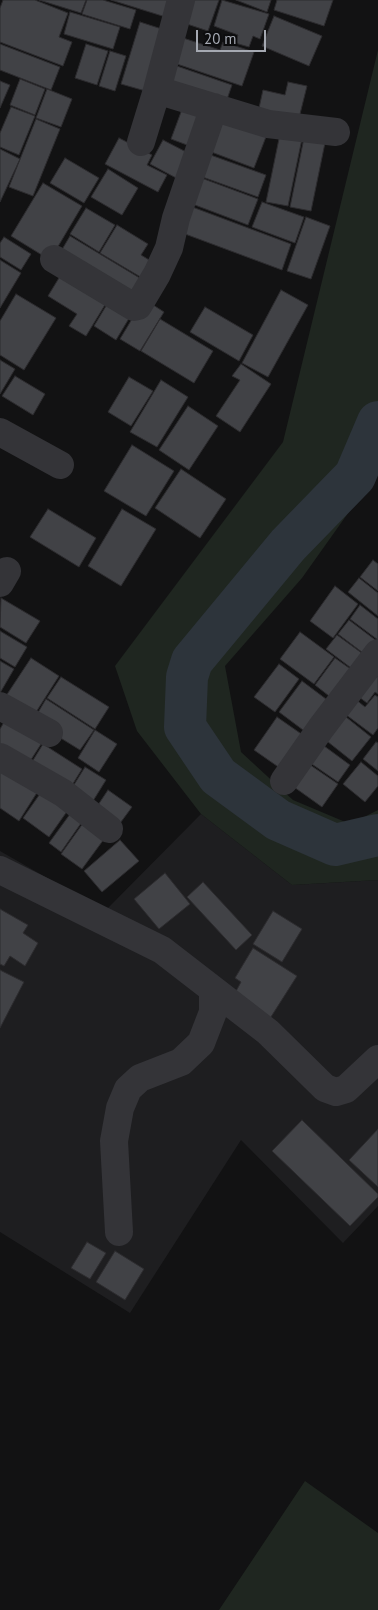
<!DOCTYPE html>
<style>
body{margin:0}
#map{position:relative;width:378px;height:1610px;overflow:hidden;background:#121213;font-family:"PT Sans",sans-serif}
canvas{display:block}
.scale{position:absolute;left:196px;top:30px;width:70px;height:22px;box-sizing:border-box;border:2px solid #a5a9b2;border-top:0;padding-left:6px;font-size:15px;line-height:18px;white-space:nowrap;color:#a5a9b2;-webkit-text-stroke:4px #0d0d0e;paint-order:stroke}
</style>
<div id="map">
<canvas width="378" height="1610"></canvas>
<div class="scale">20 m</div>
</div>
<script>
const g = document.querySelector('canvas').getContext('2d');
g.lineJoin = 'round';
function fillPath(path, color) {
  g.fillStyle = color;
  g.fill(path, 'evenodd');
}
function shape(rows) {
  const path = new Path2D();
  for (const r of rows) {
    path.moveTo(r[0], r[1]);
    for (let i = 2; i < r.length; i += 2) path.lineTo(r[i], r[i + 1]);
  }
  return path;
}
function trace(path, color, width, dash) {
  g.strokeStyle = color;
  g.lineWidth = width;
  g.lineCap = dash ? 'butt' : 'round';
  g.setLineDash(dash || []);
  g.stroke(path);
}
const built = shape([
 [201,814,292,885,378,880,378,1206,343,1243,241,1140,130,1313,0,1232,0,851,105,911]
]);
const green = shape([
 [378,50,378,471,302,578,225,666,241,752,293,800,350,824,378,810,378,880,292,885,201,814,137,731,115,666,283,442],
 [305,1481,378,1533,378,1610,219,1610]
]);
const river = shape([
 [378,422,355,476,288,545,192,661,187,677,185,727,218,776,278,820,335,845,378,835]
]);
const building = shape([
 [3,0,35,0,68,13,59,37,72,42,63,66,0,42,0,8,3,0],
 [39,0,86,0,81,13,39,0],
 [87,0,103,0,136,10,130,29,82,14,87,0],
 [111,0,178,0,172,19,111,0],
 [185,0,219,0,208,31,178,21,185,0],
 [222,0,269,14,260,39,253,36,249,47,235,43,238,35,214,26,222,0],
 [236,0,271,0,267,12,236,0],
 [277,0,333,0,324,26,274,10,277,0],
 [70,12,120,27,113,49,64,34,70,12],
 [274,16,322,36,309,66,262,46,274,16],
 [140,22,168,31,149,92,121,84,140,22],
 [180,37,220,50,223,42,254,52,242,86,171,62,180,37],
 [0,44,60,67,51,90,0,70,0,44],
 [86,44,108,51,97,85,75,78,86,44],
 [110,51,126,56,115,91,99,86,110,51],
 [171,64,232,85,224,108,163,88,171,64],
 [20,79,45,89,35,115,10,105,20,79],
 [0,81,10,85,0,108,0,81],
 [288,82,307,86,297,126,257,117,263,90,285,95,288,82],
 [47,89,72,99,61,127,36,118,47,89],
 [184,104,209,113,195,148,171,139,184,104],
 [11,107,35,116,19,155,0,147,0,133,11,107],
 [220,111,269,129,254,168,206,150,220,111],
 [36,119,60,129,33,196,9,187,36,119],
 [281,129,303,134,288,206,266,202,281,129],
 [305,133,326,138,311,211,290,207,305,133],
 [119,138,152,155,147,165,167,175,158,192,105,164,119,138],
 [163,140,192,155,178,179,150,164,163,140],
 [0,149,20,159,0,202,0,149],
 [205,153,266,175,258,197,197,175,205,153],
 [65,158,99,178,84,203,50,183,65,158],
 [108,169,138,188,122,215,91,197,108,169],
 [196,176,258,199,248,225,187,202,196,176],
 [43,183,82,206,50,260,11,236,43,183],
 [262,202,304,217,295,243,252,227,262,202],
 [187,205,291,244,282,270,177,231,187,205],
 [86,208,115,225,99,252,70,234,86,208],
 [306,217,330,226,311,279,287,271,306,217],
 [117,225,148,244,141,255,159,266,149,282,100,253,117,225],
 [70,236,148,283,135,306,57,258,70,236],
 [4,237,31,254,21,270,0,257,0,243,4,237],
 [0,260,21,273,0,308,0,260],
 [65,268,111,295,86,336,69,326,77,314,48,296,65,268],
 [281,290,308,305,268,377,242,363,281,290],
 [16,294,56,318,24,370,0,355,0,321,16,294],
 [112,296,134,310,116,340,94,326,112,296],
 [144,299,164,312,140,351,120,339,144,299],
 [205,307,253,335,239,361,190,332,205,307],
 [160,319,213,351,194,383,141,351,160,319],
 [0,360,15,369,0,394,0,360],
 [241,364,271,384,240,432,216,416,240,380,232,376,241,364],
 [15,376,45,394,33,415,2,396,15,376],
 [129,377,153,391,131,426,108,412,129,377],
 [161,380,188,397,157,447,130,432,161,380],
 [188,406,218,426,189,470,159,450,188,406],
 [132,445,174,471,146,516,104,491,132,445],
 [181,469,226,499,200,538,155,508,181,469],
 [48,509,96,538,79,567,30,537,48,509],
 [122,509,156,529,121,586,88,566,122,509],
 [373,560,378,564,378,591,360,577,373,560],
 [359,578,378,593,378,616,348,592,359,578],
 [335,586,358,604,333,638,310,621,335,586],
 [1,598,40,621,26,643,0,627,1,598],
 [360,605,378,619,378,640,350,619,360,605],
 [349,620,378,642,371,659,338,634,349,620],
 [0,631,27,647,15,667,0,658,0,631],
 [300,632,334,657,314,684,280,659,300,632],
 [337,635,370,659,359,674,326,649,337,635],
 [31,658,59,676,31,720,2,702,31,658],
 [335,658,359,675,338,703,315,685,335,658],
 [0,661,14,669,0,693,0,661],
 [279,664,299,679,275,712,254,697,279,664],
 [368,669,378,677,378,694,375,692,367,703,351,691,368,669],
 [61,677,109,707,95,729,47,698,61,677],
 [302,681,334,705,311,736,279,712,302,681],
 [349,694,365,707,375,695,378,697,378,728,373,735,337,708,349,694],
 [46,699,94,730,80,750,33,721,46,699],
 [336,709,371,737,352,761,318,734,336,709],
 [7,717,43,741,25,769,0,755,0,729,7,717],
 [277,717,310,740,287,773,254,750,277,717],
 [95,730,117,744,99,772,78,758,95,730],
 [316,740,350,765,338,782,303,758,316,740],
 [376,742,378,743,378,771,363,759,376,742],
 [43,744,82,769,66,795,27,770,43,744],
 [303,760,338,784,322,807,287,782,303,760],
 [361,762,378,776,378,786,365,802,343,784,361,762],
 [0,767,38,791,19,821,0,808,0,767],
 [85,767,106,780,88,809,67,796,85,767],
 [108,790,132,807,115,830,92,814,108,790],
 [42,791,68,810,49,837,23,818,42,791],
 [73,810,84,819,61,852,49,843,73,810],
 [86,819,107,835,82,869,61,854,86,819],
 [120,840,139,861,102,892,84,871,120,840],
 [165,873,190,904,159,929,134,899,165,873],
 [203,882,252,935,236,950,187,897,203,882],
 [0,909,28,925,23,933,38,943,25,966,10,956,4,966,0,964,0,909],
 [273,911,302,929,282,962,253,944,273,911],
 [253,948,297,976,269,1020,235,993,241,982,235,978,253,948],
 [0,970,24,982,0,1028,0,970],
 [302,1120,378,1194,378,1197,350,1226,272,1151,302,1120],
 [378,1129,378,1187,349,1160,378,1129],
 [87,1242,106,1253,90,1279,71,1268,87,1242],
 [115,1251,144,1269,125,1300,96,1282,115,1251]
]);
const minor = shape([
 [157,90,268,124,336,132],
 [141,142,157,90,181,0],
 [54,259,134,307,138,306,157,274,169,248,176,218,214,107],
 [0,432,60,465],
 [0,583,7,571],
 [0,706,49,733],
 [0,757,63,793,109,829],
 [284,781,321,728,378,653],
 [0,870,162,950,268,1032,325,1088,336,1092,346,1089,378,1059],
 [119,1232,114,1141,120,1108,128,1089,140,1078,181,1062,201,1043,213,1012,213,990]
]);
fillPath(built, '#1e1e20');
fillPath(green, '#1f2620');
trace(river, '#2d343b', 42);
fillPath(building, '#414246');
trace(building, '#2d2c2f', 1);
trace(minor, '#343438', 28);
</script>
